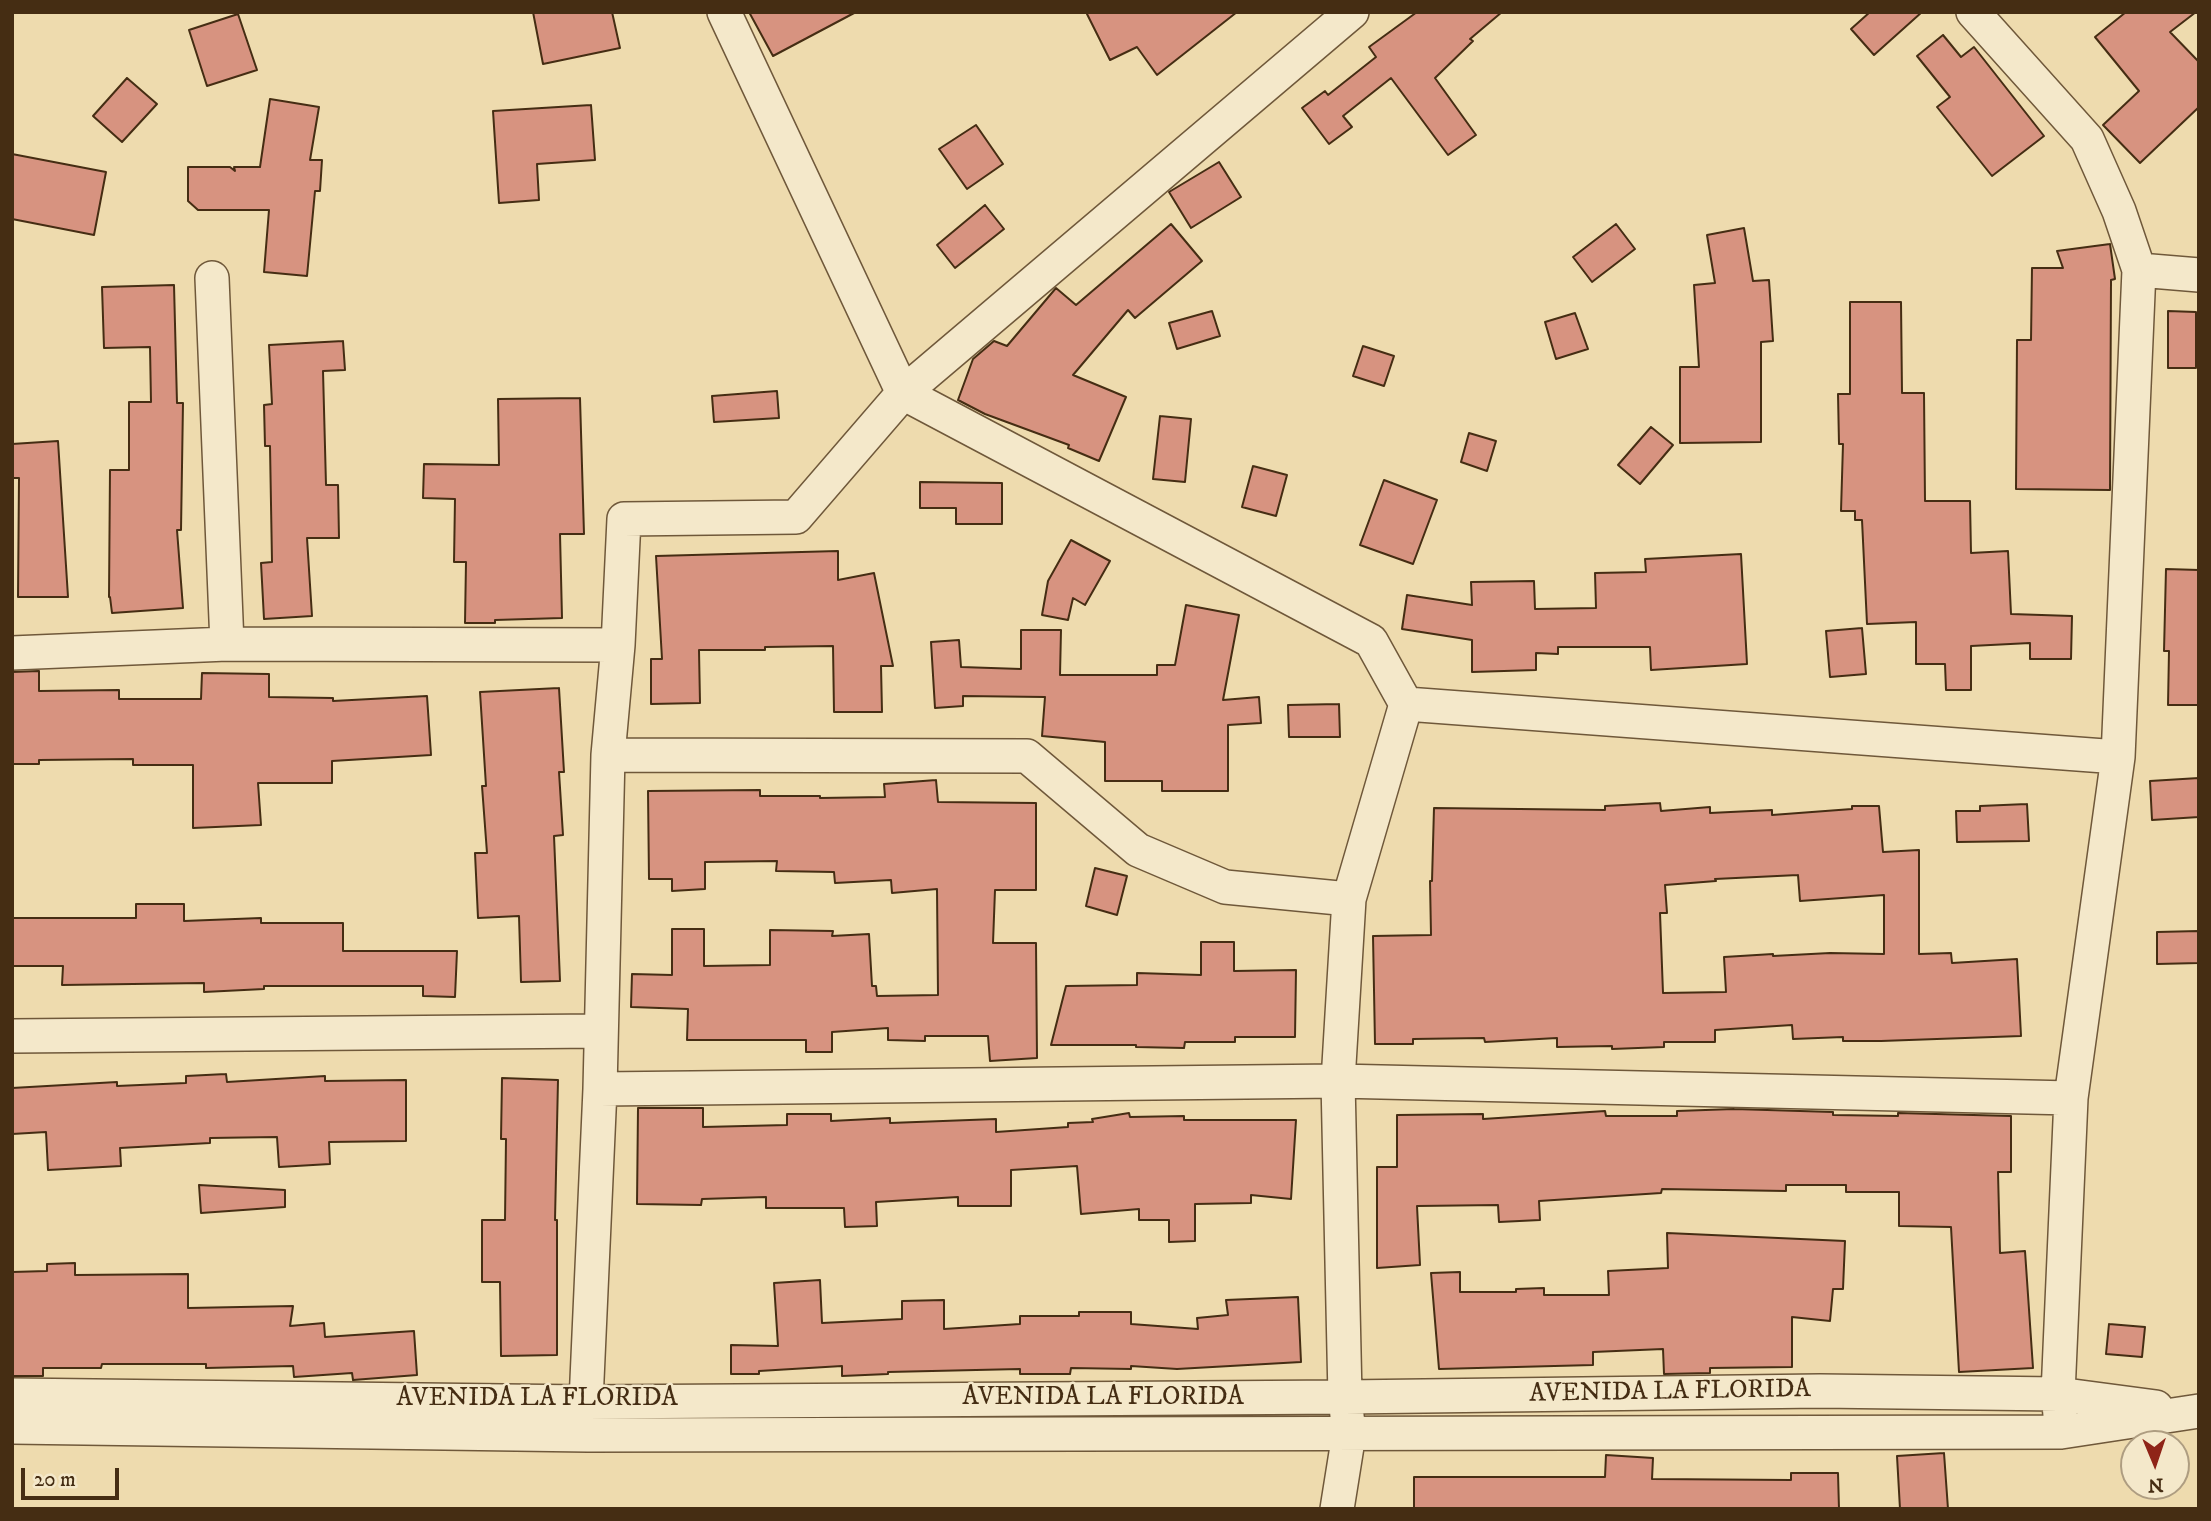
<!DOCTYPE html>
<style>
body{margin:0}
#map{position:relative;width:2211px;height:1521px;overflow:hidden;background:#eedbae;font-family:"IM FELL DW Pica",serif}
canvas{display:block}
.frame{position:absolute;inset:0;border:14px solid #452d13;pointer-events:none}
.north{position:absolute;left:2120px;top:1430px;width:70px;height:70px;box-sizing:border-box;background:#f4e8ca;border:2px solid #ae9d81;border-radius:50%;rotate:178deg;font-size:19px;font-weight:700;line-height:28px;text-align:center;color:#452d13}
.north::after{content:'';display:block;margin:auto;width:24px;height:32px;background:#8f2418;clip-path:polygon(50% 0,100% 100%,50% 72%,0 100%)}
.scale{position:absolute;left:21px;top:1468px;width:98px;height:32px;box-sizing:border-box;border:4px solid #452d13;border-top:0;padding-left:9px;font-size:21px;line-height:24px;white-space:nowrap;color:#452d13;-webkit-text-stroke:5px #f4e8ca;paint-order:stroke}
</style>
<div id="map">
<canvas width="2211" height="1521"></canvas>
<div class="frame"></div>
<div class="north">N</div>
<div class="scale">20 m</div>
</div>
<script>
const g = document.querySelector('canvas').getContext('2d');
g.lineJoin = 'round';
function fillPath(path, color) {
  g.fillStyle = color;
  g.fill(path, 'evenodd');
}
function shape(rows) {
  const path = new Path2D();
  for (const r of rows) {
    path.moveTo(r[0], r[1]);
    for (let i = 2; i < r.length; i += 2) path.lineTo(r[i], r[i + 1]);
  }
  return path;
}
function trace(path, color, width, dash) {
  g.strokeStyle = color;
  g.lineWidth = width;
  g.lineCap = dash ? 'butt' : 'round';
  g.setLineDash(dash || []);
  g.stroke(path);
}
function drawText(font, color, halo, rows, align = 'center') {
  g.font = font + ' "IM FELL DW Pica",serif';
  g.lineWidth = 5;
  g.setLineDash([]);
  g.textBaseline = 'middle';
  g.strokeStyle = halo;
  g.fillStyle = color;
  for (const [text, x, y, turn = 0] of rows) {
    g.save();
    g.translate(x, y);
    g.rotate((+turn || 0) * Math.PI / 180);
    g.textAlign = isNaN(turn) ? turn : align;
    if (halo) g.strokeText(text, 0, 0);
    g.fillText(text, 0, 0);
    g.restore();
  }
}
const building = shape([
 [533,12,612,12,620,48,543,64,533,12],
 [749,12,856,12,773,56,749,12],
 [1086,12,1237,12,1157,75,1137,47,1110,60,1086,12],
 [1417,12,1502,12,1470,39,1473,41,1435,78,1476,135,1448,155,1391,78,1343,116,1352,127,1329,144,1302,108,1325,91,1328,95,1376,57,1369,47,1417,12],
 [1870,12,1922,12,1874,55,1851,29,1870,12],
 [2126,12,2196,12,2170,32,2199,62,2199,107,2140,163,2103,125,2139,91,2095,37,2126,12],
 [238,14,257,70,207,86,189,30,238,14],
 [1943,35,1961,57,1974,47,2044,136,1992,176,1937,107,1950,97,1917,56,1943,35],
 [127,78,157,104,122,142,93,116,127,78],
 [270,99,319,107,310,160,322,160,320,191,315,191,307,276,264,272,269,210,198,210,188,201,188,167,230,167,235,171,234,167,260,167,270,99],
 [591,105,595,160,537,164,539,200,499,203,493,111,591,105],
 [976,125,1003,164,967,189,939,149,976,125],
 [12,154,106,172,94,235,12,219,12,154],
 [1219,162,1241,197,1191,228,1169,192,1219,162],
 [985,205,1004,229,955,268,937,245,985,205],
 [1171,224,1202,261,1135,318,1128,310,1073,375,1126,397,1099,461,1068,448,1069,445,985,414,958,400,973,359,994,341,1007,346,1056,288,1076,305,1171,224],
 [1616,224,1635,249,1592,282,1573,257,1616,224],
 [1744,228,1753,281,1769,280,1773,341,1761,342,1761,442,1680,443,1680,367,1699,367,1694,285,1715,283,1707,235,1744,228],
 [2110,244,2115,279,2111,280,2110,490,2016,489,2017,340,2031,340,2032,268,2063,268,2057,251,2110,244],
 [174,285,177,403,183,403,181,530,177,530,183,608,112,613,110,597,109,597,110,470,129,470,129,402,151,402,150,347,104,348,102,287,174,285],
 [1850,302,1901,302,1902,393,1924,393,1925,501,1970,501,1971,553,2008,551,2011,614,2072,616,2071,659,2030,659,2030,643,1971,646,1971,690,1946,690,1945,664,1916,664,1916,622,1867,624,1862,520,1855,520,1855,511,1841,511,1843,444,1839,444,1838,394,1850,394,1850,302],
 [1212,311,1220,336,1177,349,1169,323,1212,311],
 [2168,311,2196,312,2196,368,2168,368,2168,311],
 [1575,313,1588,349,1556,359,1545,322,1575,313],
 [343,341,345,370,323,371,326,485,338,485,339,538,307,538,312,616,264,619,261,563,272,562,270,446,265,446,264,405,272,404,269,345,343,341],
 [1363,346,1394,356,1384,386,1353,376,1363,346],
 [777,391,779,418,714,422,712,396,777,391],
 [580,398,584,534,560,534,562,618,495,620,495,623,465,623,466,562,454,562,455,499,423,498,424,464,499,465,498,399,580,398],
 [1160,416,1191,419,1185,482,1153,479,1160,416],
 [1651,427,1673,445,1640,484,1618,465,1651,427],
 [1469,433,1496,441,1487,471,1461,462,1469,433],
 [58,441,68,597,18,597,19,478,12,478,12,444,58,441],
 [1253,466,1287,475,1276,516,1242,507,1253,466],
 [1384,480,1437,500,1413,564,1360,545,1384,480],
 [920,482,1002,483,1002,524,956,524,956,508,920,508,920,482],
 [1071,540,1110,561,1085,605,1073,598,1068,620,1042,615,1048,581,1071,540],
 [838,551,838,580,874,573,893,666,881,666,882,712,834,712,833,646,765,647,765,650,699,650,700,703,651,704,651,659,662,659,656,556,838,551],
 [1741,554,1747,664,1651,670,1650,647,1558,647,1558,654,1536,653,1536,670,1472,672,1472,640,1402,629,1407,595,1472,605,1471,582,1534,581,1535,609,1596,608,1595,573,1646,572,1645,559,1741,554],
 [2166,569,2199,570,2199,705,2168,705,2169,651,2164,651,2166,569],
 [1186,605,1239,615,1223,700,1259,697,1261,723,1228,725,1228,791,1162,791,1162,781,1105,781,1105,742,1042,736,1045,697,963,696,963,706,935,708,931,642,959,640,961,667,1021,669,1021,630,1061,630,1060,675,1157,675,1157,665,1175,665,1186,605],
 [1862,628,1866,674,1830,677,1826,631,1862,628],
 [39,671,39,691,119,690,119,699,201,699,202,673,269,674,269,697,333,698,333,701,427,696,431,755,332,761,332,783,258,783,261,825,193,828,193,765,133,765,133,759,39,760,39,764,12,764,12,672,39,671],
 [559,688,564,772,559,772,563,835,554,836,560,981,521,982,519,916,478,918,475,853,487,853,482,786,486,786,480,692,559,688],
 [1339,704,1340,737,1289,737,1288,705,1339,704],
 [2199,778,2199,817,2152,820,2150,781,2199,778],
 [936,780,938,802,1036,803,1036,890,995,890,993,943,1036,943,1037,1058,990,1061,988,1036,925,1036,925,1041,888,1040,888,1028,832,1032,832,1052,806,1052,806,1040,687,1040,688,1009,631,1007,632,974,672,975,672,929,704,929,704,966,770,965,770,930,833,931,832,936,869,934,872,986,876,986,877,996,938,995,937,889,892,893,891,880,835,883,834,872,776,871,777,861,705,862,705,889,672,891,672,879,649,879,648,791,760,790,760,796,820,796,820,798,885,797,884,784,936,780],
 [1660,803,1661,811,1710,807,1710,813,1772,810,1772,815,1852,809,1852,806,1879,806,1883,852,1919,850,1919,954,1951,953,1952,963,2017,959,2021,1036,1881,1041,1843,1041,1843,1037,1793,1039,1792,1025,1715,1030,1715,1042,1664,1042,1664,1047,1612,1049,1612,1046,1557,1047,1557,1038,1485,1042,1484,1038,1413,1039,1413,1044,1375,1044,1373,936,1431,935,1430,881,1432,881,1434,808,1605,810,1605,806,1660,803],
 [1798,875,1800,901,1884,895,1884,954,1830,953,1773,956,1773,954,1724,957,1726,992,1663,993,1660,913,1667,913,1665,885,1716,881,1715,879,1798,875],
 [2027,804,2029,841,1957,842,1956,811,1980,811,1980,806,2027,804],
 [1095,868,1127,876,1117,915,1086,906,1095,868],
 [136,904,184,904,184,921,261,918,261,923,343,923,343,951,457,951,455,997,423,996,423,986,264,986,264,989,204,992,204,983,62,985,63,966,12,966,12,918,136,918,136,904],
 [2199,931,2199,963,2157,964,2157,932,2199,931],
 [1201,942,1234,942,1234,971,1296,970,1295,1037,1235,1037,1235,1042,1185,1042,1184,1048,1136,1047,1136,1045,1051,1045,1066,986,1137,985,1137,973,1201,975,1201,942],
 [226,1074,227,1082,325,1076,325,1081,406,1080,406,1141,329,1142,330,1164,279,1167,277,1137,210,1138,210,1143,120,1148,121,1166,48,1170,46,1132,12,1134,12,1088,117,1082,117,1086,186,1083,186,1076,226,1074],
 [502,1078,558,1080,555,1220,557,1220,557,1355,501,1356,500,1282,482,1282,482,1220,505,1220,506,1139,501,1139,502,1078],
 [638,1108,703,1108,703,1127,787,1125,787,1114,831,1114,831,1121,890,1118,890,1123,996,1119,996,1132,1068,1127,1068,1123,1093,1122,1092,1119,1129,1113,1130,1117,1184,1116,1184,1120,1296,1120,1291,1199,1251,1195,1251,1203,1195,1204,1195,1241,1169,1242,1169,1220,1139,1220,1139,1209,1081,1214,1077,1166,1011,1170,1011,1206,958,1206,958,1197,876,1202,877,1226,845,1227,844,1208,766,1208,766,1197,702,1199,701,1205,637,1204,638,1108],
 [1734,1109,1833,1112,1833,1115,1898,1116,1898,1113,2011,1116,2011,1172,1998,1172,2000,1253,2025,1251,2033,1368,1959,1372,1951,1227,1899,1226,1899,1192,1846,1192,1846,1185,1786,1185,1786,1191,1662,1189,1661,1193,1539,1201,1540,1220,1499,1222,1498,1205,1417,1206,1420,1265,1377,1268,1377,1167,1397,1167,1397,1115,1483,1114,1483,1119,1605,1111,1606,1116,1677,1116,1677,1111,1734,1109],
 [199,1185,285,1190,285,1207,201,1213,199,1185],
 [1667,1233,1845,1241,1843,1289,1833,1289,1830,1321,1792,1317,1792,1367,1710,1368,1710,1373,1664,1374,1663,1349,1593,1352,1593,1365,1439,1369,1431,1273,1460,1272,1460,1292,1516,1292,1516,1289,1544,1288,1544,1295,1609,1295,1608,1271,1668,1268,1667,1233],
 [75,1263,75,1275,188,1274,188,1308,293,1306,290,1326,324,1323,325,1337,414,1331,417,1375,353,1380,352,1373,294,1377,293,1366,206,1368,206,1364,102,1364,101,1368,43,1368,43,1376,12,1376,12,1272,47,1271,47,1264,75,1263],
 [820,1280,822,1323,902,1319,902,1301,944,1300,944,1329,1020,1324,1020,1316,1079,1316,1079,1312,1131,1312,1131,1324,1198,1329,1197,1318,1228,1315,1226,1300,1298,1297,1301,1362,1177,1369,1131,1366,1131,1369,1071,1368,1070,1374,1020,1374,1020,1369,888,1372,888,1374,842,1376,842,1366,759,1371,759,1374,731,1374,731,1345,778,1346,774,1283,820,1280],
 [2109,1324,2145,1327,2142,1357,2106,1354,2109,1324],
 [1944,1453,1948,1509,1900,1509,1897,1456,1944,1453],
 [1606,1455,1653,1458,1652,1479,1791,1480,1791,1473,1838,1473,1839,1509,1414,1509,1414,1477,1605,1477,1606,1455]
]);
const minor = shape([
 [724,12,903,393,1371,641,1406,704,1349,899,1338,1081,1345,1397,1349,1434,1337,1509],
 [1973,12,2087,139,2119,211,2139,270,2118,757,2071,1098,2058,1394,2060,1415],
 [2139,270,2199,275],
 [212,278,227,644],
 [12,653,227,644,618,645],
 [1406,704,2118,757],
 [608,755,1027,756,1138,850,1225,887,1349,899],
 [12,1036,600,1031],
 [600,1089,1338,1081,2071,1098],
 [12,1395,586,1402,1345,1397,1820,1391,2058,1394,2156,1407],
 [587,1422,586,1402,600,1089,608,755,618,645,624,519,796,517,903,393,1352,12],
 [12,1427,588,1435,2061,1432,2199,1411]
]);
const streetNames = [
 ["AVENIDA LA FLORIDA",1670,1393,-1],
 ["AVENIDA LA FLORIDA",1103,1399],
 ["AVENIDA LA FLORIDA",537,1400]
];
fillPath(building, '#d79380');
trace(building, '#452d13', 2);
trace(minor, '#6f583a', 36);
trace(minor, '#f4e8ca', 33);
drawText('26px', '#452d13', '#f4e8ca', streetNames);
</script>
